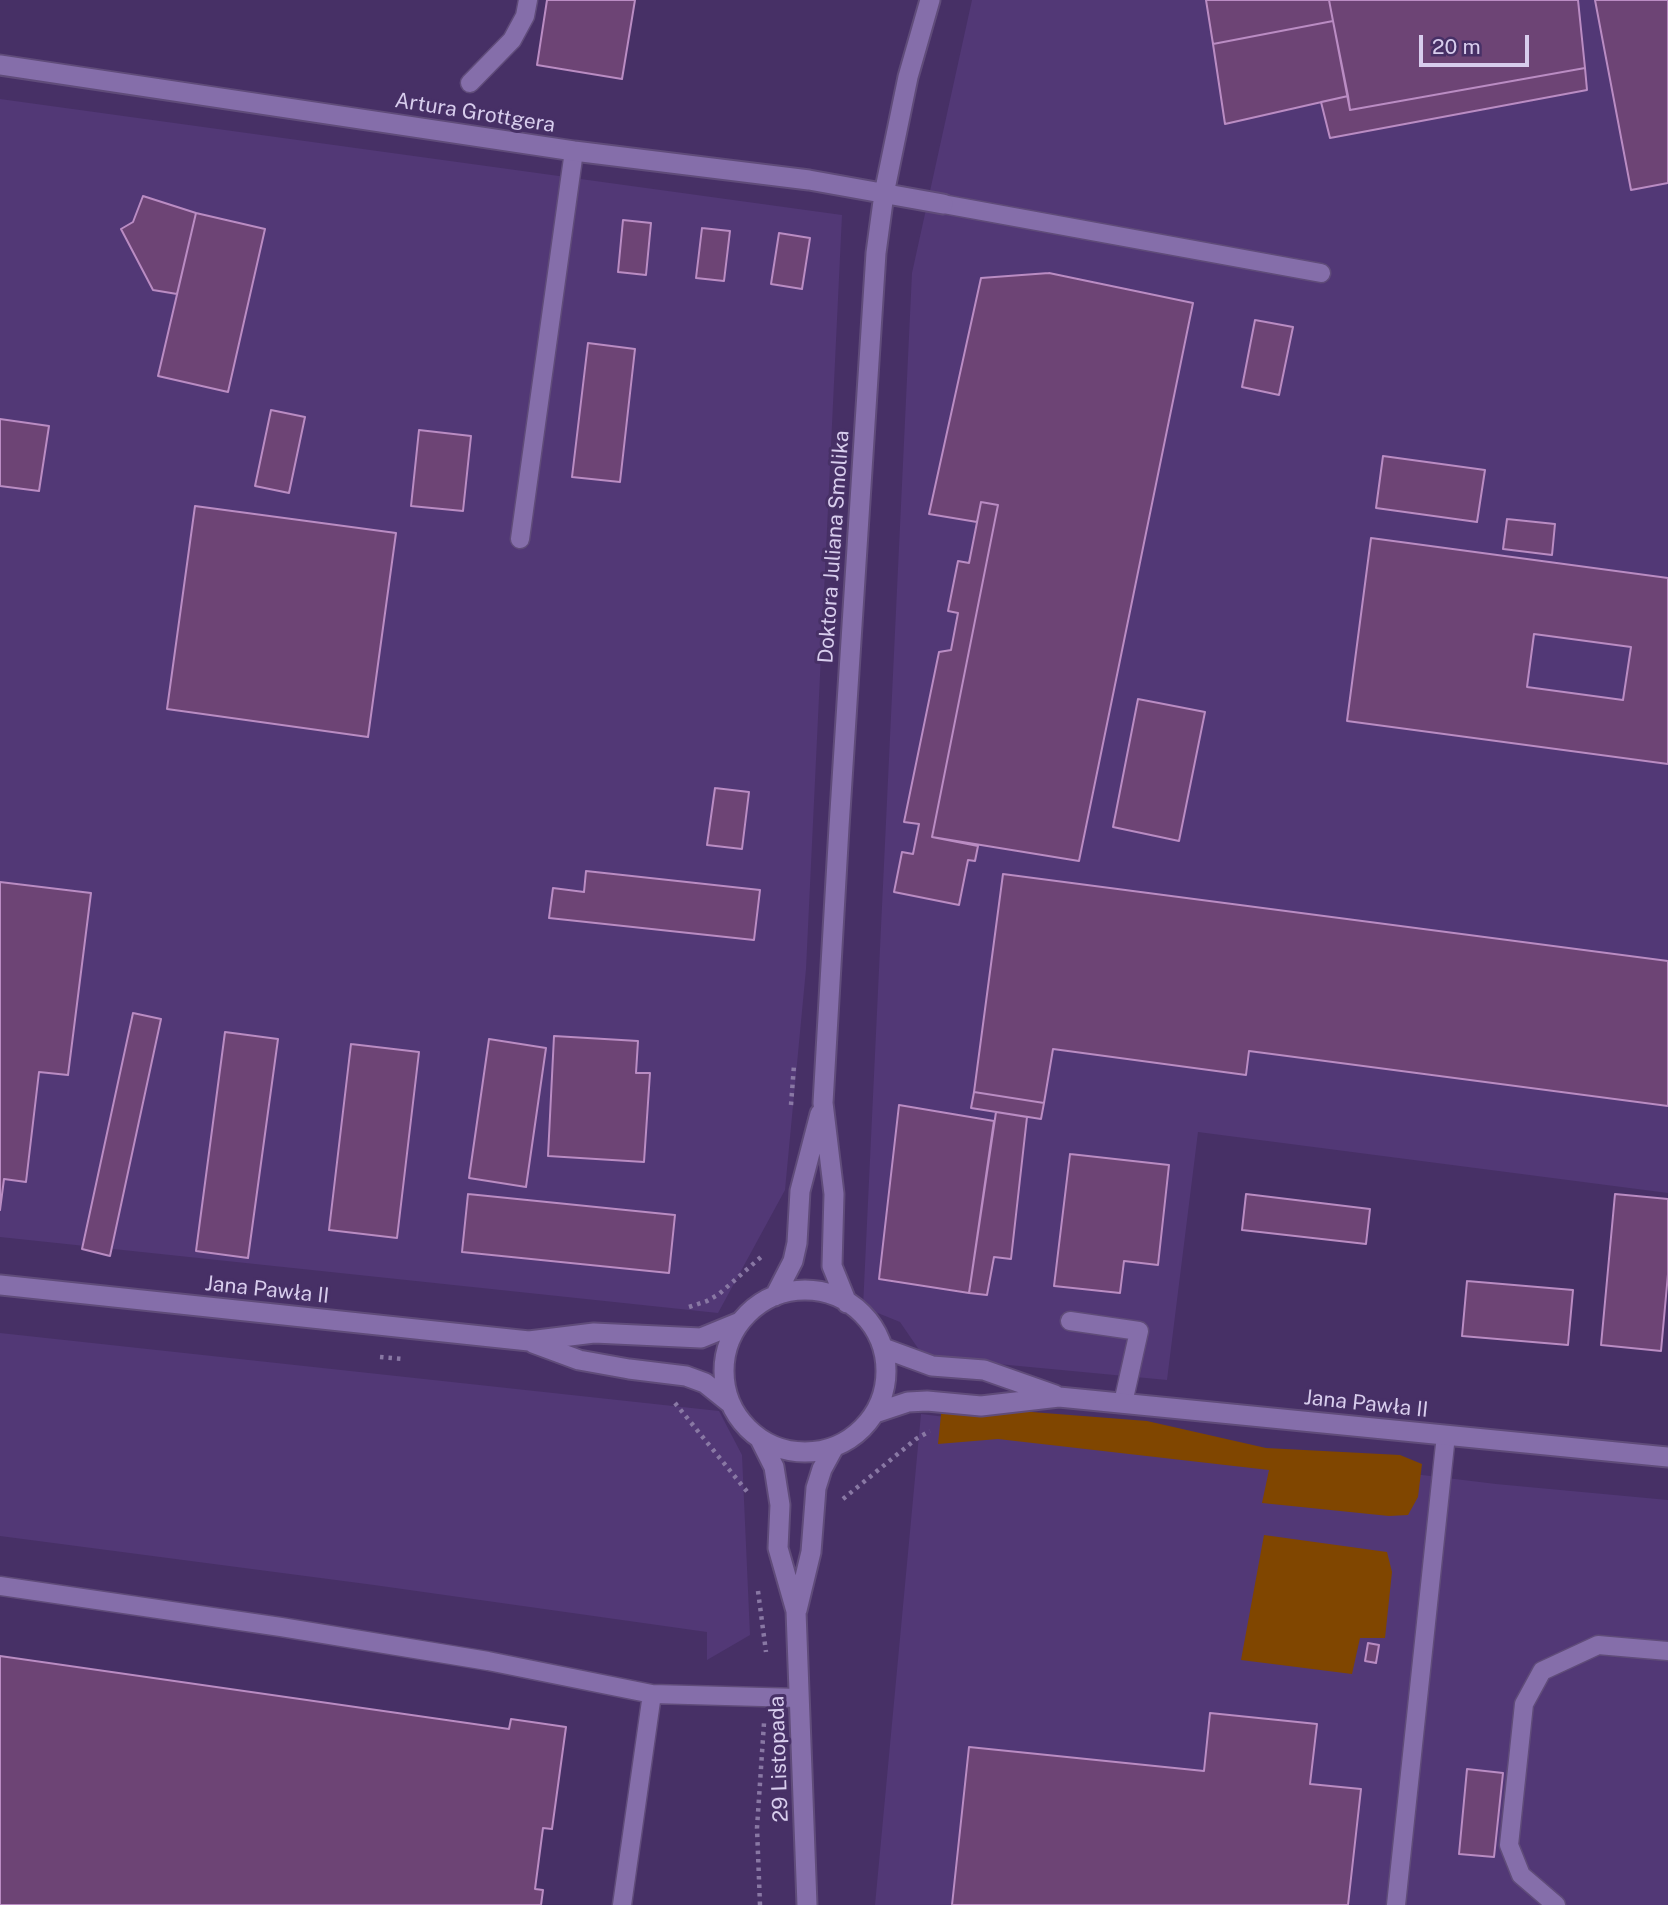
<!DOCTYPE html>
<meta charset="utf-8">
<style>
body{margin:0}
#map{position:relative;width:1668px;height:1905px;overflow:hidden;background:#473066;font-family:"Public Sans",sans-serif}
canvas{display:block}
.scale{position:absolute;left:1419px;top:35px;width:110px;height:32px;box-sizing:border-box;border:4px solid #d8cded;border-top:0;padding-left:9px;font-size:21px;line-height:24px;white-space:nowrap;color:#d8cded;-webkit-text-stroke:5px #473066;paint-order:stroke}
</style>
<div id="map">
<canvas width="1668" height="1905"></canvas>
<div class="scale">20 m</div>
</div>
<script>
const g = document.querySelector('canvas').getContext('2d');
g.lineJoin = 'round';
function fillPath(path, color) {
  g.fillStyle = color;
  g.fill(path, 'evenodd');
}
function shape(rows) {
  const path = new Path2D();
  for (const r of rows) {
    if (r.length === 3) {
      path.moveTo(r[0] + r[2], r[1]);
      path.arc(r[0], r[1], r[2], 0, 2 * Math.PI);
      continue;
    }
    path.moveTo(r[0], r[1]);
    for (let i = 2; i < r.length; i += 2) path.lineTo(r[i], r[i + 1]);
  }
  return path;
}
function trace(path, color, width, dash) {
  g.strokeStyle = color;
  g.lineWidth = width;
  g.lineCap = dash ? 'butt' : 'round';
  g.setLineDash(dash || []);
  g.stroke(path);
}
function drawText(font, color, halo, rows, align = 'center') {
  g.font = font + ' "Public Sans",sans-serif';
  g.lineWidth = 6;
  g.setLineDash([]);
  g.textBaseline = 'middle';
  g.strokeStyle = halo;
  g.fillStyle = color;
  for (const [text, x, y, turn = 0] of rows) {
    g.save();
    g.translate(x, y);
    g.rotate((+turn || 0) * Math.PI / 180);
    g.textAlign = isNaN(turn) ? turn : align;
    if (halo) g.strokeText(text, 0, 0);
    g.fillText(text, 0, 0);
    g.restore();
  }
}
const built = shape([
 [972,0,1668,0,1668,1193,1198,1132,1167,1380,924,1357,900,1322,863,1307,912,273],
 [0,99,842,215,806,969,785,1190,718,1313,0,1237],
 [0,1333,719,1411,742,1455,750,1635,707,1660,707,1632,374,1585,0,1536],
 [921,1414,1496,1484,1668,1500,1668,1905,875,1905]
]);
const green = shape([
 [942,1405,1147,1421,1266,1448,1400,1455,1422,1464,1418,1497,1408,1515,1389,1516,1262,1503,1269,1470,998,1439,938,1444],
 [1264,1535,1387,1552,1392,1572,1385,1638,1360,1638,1352,1674,1241,1660]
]);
const building = shape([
 [547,0,635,0,622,79,537,65,547,0],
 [1206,0,1329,0,1333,21,1213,44,1206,0],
 [1329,0,1578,0,1585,68,1350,110,1329,0],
 [1595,0,1668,0,1668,183,1631,190,1595,0],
 [1333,21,1348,96,1225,124,1213,44,1333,21],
 [1585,68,1587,90,1330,138,1321,102,1348,96,1350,110,1585,68],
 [143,196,196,213,177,294,153,290,121,229,133,222,143,196],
 [196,213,265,229,228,392,158,376,196,213],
 [623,220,651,223,646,275,618,272,623,220],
 [702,228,730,231,724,281,696,278,702,228],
 [779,233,810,238,802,289,771,284,779,233],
 [1049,273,1193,303,1079,861,932,837,998,505,981,502,977,522,929,514,981,278,1049,273],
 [1255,320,1293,327,1279,395,1242,387,1255,320],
 [588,343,635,349,620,482,572,477,588,343],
 [271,410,305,417,289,493,255,486,271,410],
 [0,419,49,426,39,491,0,486,0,419],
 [419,430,471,436,463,511,411,506,419,430],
 [1383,456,1485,470,1477,522,1376,508,1383,456],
 [981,502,998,505,932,837,978,846,975,861,968,860,959,905,894,892,902,852,913,854,919,824,904,822,939,652,951,650,958,613,948,611,958,561,969,563,981,502],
 [195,506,396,533,368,737,167,709,195,506],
 [1507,519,1555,524,1552,555,1503,549,1507,519],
 [1371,538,1668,578,1668,764,1347,721,1371,538],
 [1534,634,1631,647,1623,700,1527,687,1534,634],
 [1138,699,1205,712,1179,841,1113,827,1138,699],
 [715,788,749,792,742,849,707,845,715,788],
 [586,871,760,890,754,940,549,918,553,888,584,892,586,871],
 [1003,874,1668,961,1668,1106,1249,1051,1246,1075,1053,1049,1044,1103,974,1092,1003,874],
 [0,882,91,893,68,1075,39,1072,26,1182,4,1179,0,1210,0,882],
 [133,1013,161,1019,110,1256,82,1249,133,1013],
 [225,1032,278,1039,248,1258,196,1251,225,1032],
 [554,1036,638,1041,636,1073,650,1073,644,1162,548,1156,554,1036],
 [489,1039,546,1048,526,1187,469,1178,489,1039],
 [351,1044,419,1052,397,1238,329,1230,351,1044],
 [974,1092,1044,1103,1041,1119,971,1108,974,1092],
 [899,1105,994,1121,969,1293,879,1279,899,1105],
 [996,1112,1027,1117,1011,1259,994,1257,987,1295,969,1293,996,1112],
 [1070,1154,1169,1165,1158,1265,1124,1261,1120,1293,1054,1286,1070,1154],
 [468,1194,675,1215,669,1273,462,1252,468,1194],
 [1246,1194,1370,1209,1366,1244,1242,1230,1246,1194],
 [1615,1194,1668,1199,1668,1274,1661,1351,1601,1345,1615,1194],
 [1467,1281,1573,1290,1568,1345,1462,1336,1467,1281],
 [1368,1643,1379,1645,1376,1663,1365,1661,1368,1643],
 [0,1656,509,1729,511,1719,566,1727,552,1829,543,1828,535,1889,543,1890,541,1905,0,1905,0,1656],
 [1210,1713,1317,1724,1310,1784,1361,1789,1348,1905,952,1905,969,1747,1204,1771,1210,1713],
 [1467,1769,1503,1773,1494,1857,1459,1854,1467,1769]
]);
const path = shape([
 [791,1105,794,1065],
 [689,1307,707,1301,719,1294,761,1257],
 [380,1357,403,1359],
 [675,1403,749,1494],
 [843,1499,916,1439,930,1431],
 [758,1591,766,1652],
 [760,1905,757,1828,764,1723]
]);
const service = shape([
 [470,83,512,40,525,16,528,0],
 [943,204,1321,273],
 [520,539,574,151],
 [1070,1321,1139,1331,1123,1403],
 [0,1586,281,1627,488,1661,652,1694],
 [622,1905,652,1694,799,1698],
 [1396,1905,1446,1435],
 [1556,1905,1521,1875,1509,1845,1524,1704,1542,1671,1598,1645,1668,1651]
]);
const minor = shape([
 [0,65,574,151,809,180,943,204],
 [0,1285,529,1341,594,1333,701,1338,740,1322],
 [805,1371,81],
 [775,1296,793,1261,797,1243,800,1191,820,1114],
 [847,1303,832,1266,834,1194,823,1103,839,827,876,253,884,194,908,77,930,0],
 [533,1343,579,1360,629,1369,686,1376,705,1383,730,1403],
 [883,1348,932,1366,984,1370,1055,1395],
 [875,1413,908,1402,927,1401,981,1406,1059,1397,1668,1457],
 [760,1439,774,1467,780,1505,778,1548,796,1611,807,1905],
 [797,1610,811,1552,816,1488,822,1469,834,1447]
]);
const streetNames = [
 ["Artura Grottgera",475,113,9],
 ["Doktora Juliana Smolika",834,547,-86],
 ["Jana Pawła II",267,1290,6],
 ["Jana Pawła II",1366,1404,6],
 ["29 Listopada",779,1759,-92]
];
fillPath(built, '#523876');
fillPath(green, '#804600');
fillPath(building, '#6d4475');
trace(building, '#ba8cc3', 2);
trace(service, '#604c7a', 21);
trace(minor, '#604c7a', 23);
trace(path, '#8978a4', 4.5, [3.5, 5]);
trace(service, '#856eaa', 18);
trace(minor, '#856eaa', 19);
drawText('21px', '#d8cded', '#473066', streetNames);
</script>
